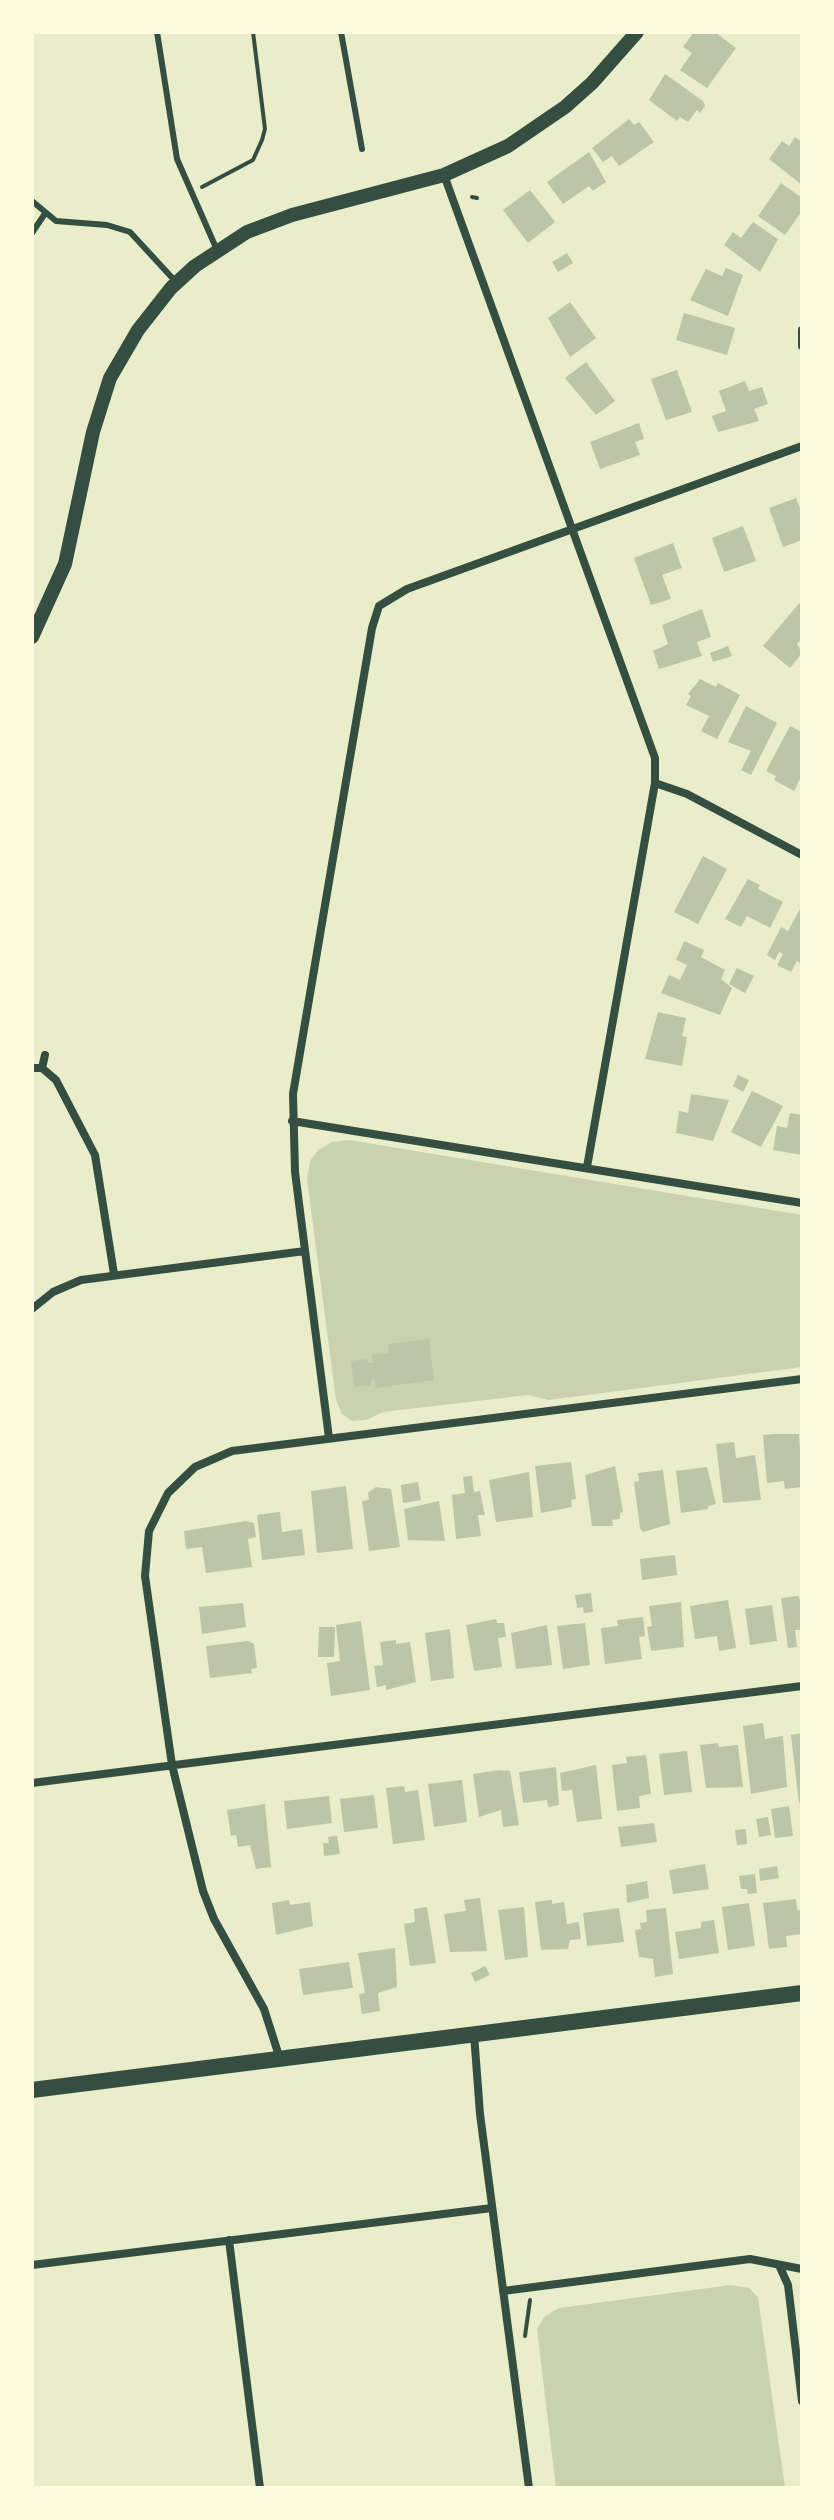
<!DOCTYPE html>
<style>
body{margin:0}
#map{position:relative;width:834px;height:2520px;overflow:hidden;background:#e9edc9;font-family:Merriweather,serif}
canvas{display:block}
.frame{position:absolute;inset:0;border:34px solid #fefae0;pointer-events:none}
</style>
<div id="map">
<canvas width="834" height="2520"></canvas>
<div class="frame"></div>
</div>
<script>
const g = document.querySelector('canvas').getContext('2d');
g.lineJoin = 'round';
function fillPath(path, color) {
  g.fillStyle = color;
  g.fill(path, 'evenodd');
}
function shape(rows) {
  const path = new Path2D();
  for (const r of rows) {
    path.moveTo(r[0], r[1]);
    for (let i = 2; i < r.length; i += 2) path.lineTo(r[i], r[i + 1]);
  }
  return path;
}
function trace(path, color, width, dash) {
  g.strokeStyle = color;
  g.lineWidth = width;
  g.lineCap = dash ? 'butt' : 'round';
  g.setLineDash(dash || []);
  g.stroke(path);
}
const green = shape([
 [349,1140,802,1215,802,1367,549,1400,528,1395,383,1412,366,1420,352,1421,342,1414,336,1400,307,1179,310,1161,318,1150,332,1142],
 [731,2285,749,2288,758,2297,785,2488,556,2488,537,2329,545,2316,559,2308]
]);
const building = shape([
 [694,32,716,33,736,48,707,88,680,70,692,53,683,47],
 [665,74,703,101,705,106,700,113,697,110,688,122,680,117,677,121,649,100],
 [629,119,634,125,639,122,654,142,619,166,612,156,603,162,592,148],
 [795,137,802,142,802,185,769,159,782,141,789,146],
 [589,152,606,182,593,191,589,186,563,204,547,182],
 [781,183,802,198,802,211,785,235,758,216],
 [530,190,555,222,528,243,503,210],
 [753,222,778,239,760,272,724,245,733,232,741,238],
 [567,253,573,263,558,272,552,262],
 [726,268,743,275,728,316,690,300,706,269,722,276],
 [570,302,596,338,570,357,548,318],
 [684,313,735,328,727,355,676,340],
 [586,362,615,401,596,415,565,378],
 [677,370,692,412,666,420,651,379],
 [745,381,749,391,762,387,768,404,754,409,759,421,718,432,712,416,726,411,719,391],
 [639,423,644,439,635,442,640,455,600,469,590,442],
 [796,498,802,514,802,540,783,547,769,508],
 [743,526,756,561,724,572,712,538],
 [673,543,682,568,662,575,671,599,651,605,634,558],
 [802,600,802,638,797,644,802,653,790,668,763,646],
 [702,609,711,637,697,642,702,656,659,669,653,651,668,644,662,625],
 [728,646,732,656,713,662,710,653],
 [700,679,716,687,718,683,740,695,717,739,701,731,709,716,686,705,691,696,688,694],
 [746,706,777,723,751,775,741,770,751,751,728,742],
 [790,726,802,732,802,775,794,791,774,780,776,776,766,771],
 [703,856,727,869,698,924,674,912],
 [748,879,760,885,758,889,783,902,770,928,747,916,741,927,725,919],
 [800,909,802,964,797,961,791,972,777,965,783,954,779,952,775,960,767,955,781,927,788,931],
 [684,941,704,950,701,957,725,970,721,979,732,988,720,1015,661,993,669,975,680,980,687,965,676,960],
 [737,968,754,976,745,993,729,984],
 [658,1012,686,1018,682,1036,687,1037,682,1066,645,1059],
 [738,1075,749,1080,743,1092,733,1086],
 [752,1091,783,1106,761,1147,731,1132],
 [691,1094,729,1100,713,1141,676,1133,679,1111,688,1113],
 [790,1113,802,1115,802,1155,773,1150,777,1126,787,1128],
 [429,1339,434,1380,376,1388,375,1379,371,1380,371,1385,354,1387,351,1361,367,1359,368,1363,373,1363,372,1355,389,1353,388,1344],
 [774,1434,799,1434,802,1487,785,1489,784,1481,767,1483,763,1435],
 [734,1442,736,1458,755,1455,761,1500,723,1503,716,1444],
 [571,1462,576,1499,571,1500,572,1507,541,1513,535,1466],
 [615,1466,623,1512,620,1513,620,1519,612,1520,613,1526,592,1526,585,1475],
 [707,1467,716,1504,708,1506,708,1509,681,1513,676,1471],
 [663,1470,670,1524,643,1532,640,1528,634,1482,639,1481,638,1473],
 [529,1472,533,1517,496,1522,489,1480],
 [472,1476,474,1492,480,1491,484,1511,485,1515,478,1515,481,1536,456,1539,452,1495,465,1493,463,1477],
 [418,1482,421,1500,403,1503,401,1485],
 [346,1486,353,1549,317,1553,311,1491],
 [376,1487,391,1489,400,1547,369,1551,362,1501,369,1500,368,1493],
 [439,1501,445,1541,408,1540,404,1509],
 [280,1512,282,1532,302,1529,305,1555,262,1560,257,1515],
 [246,1521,254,1523,256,1537,248,1539,252,1567,206,1573,202,1547,186,1549,184,1531],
 [675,1555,677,1575,642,1580,640,1559],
 [591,1593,593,1612,584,1613,583,1607,577,1608,575,1595],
 [798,1596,802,1604,802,1630,795,1630,797,1647,788,1648,781,1598],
 [728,1600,736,1648,719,1651,717,1636,695,1639,690,1606],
 [681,1602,684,1647,651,1651,647,1627,652,1626,649,1606],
 [243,1603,246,1627,202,1634,199,1607],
 [772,1605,777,1641,750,1645,745,1609],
 [643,1617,645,1636,639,1637,642,1659,605,1664,601,1628,618,1626,617,1620],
 [496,1619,497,1623,504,1623,506,1637,498,1638,502,1667,474,1671,466,1625],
 [361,1621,370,1690,331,1696,327,1663,340,1661,336,1625],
 [585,1623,590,1665,563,1669,557,1626],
 [547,1625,552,1665,516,1669,511,1633],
 [319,1627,335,1627,334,1657,318,1657],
 [450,1629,454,1678,431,1681,425,1633],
 [396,1640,396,1644,410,1642,416,1682,386,1690,386,1685,377,1687,374,1666,383,1665,380,1642],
 [248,1641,254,1644,257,1668,251,1669,252,1673,210,1678,206,1646],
 [763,1723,765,1739,783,1736,787,1787,751,1794,743,1726],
 [802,1733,802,1802,799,1803,791,1735],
 [718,1743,719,1747,738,1745,743,1787,706,1788,700,1745],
 [687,1751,692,1792,664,1795,659,1754],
 [646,1755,651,1794,639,1796,640,1808,617,1811,612,1765,627,1763,626,1757],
 [596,1765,602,1819,577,1822,572,1790,562,1791,560,1773],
 [556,1767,559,1805,548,1807,547,1800,523,1803,519,1772],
 [500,1770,510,1771,519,1825,503,1827,501,1810,479,1817,473,1774],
 [462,1780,467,1822,434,1827,428,1784],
 [404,1786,405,1792,418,1790,425,1840,393,1844,386,1788],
 [374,1795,378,1828,344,1832,340,1799],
 [329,1796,332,1823,287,1829,284,1801],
 [265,1804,271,1867,256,1869,250,1845,238,1847,236,1835,231,1836,227,1810],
 [789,1806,793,1836,775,1838,771,1809],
 [768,1817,771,1835,759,1837,756,1819],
 [654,1823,657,1842,621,1847,618,1827],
 [746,1829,747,1844,737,1845,735,1830],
 [337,1836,340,1854,324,1856,323,1843,329,1843,328,1837],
 [705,1864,709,1889,673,1894,669,1870],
 [777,1866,779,1878,760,1881,759,1869],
 [755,1874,757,1893,748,1894,747,1889,741,1889,739,1876],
 [647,1881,649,1898,627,1903,626,1885],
 [480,1898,487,1951,450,1952,444,1914,466,1911,464,1900],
 [796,1899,797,1910,801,1910,802,1934,786,1936,787,1947,769,1949,763,1903],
 [289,1900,290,1905,310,1902,313,1926,276,1935,272,1903],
 [552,1900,552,1904,564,1902,567,1924,579,1922,581,1939,570,1940,568,1949,541,1950,535,1902],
 [749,1903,755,1946,728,1950,722,1907],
 [427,1907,436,1963,410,1966,404,1924,415,1922,414,1909],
 [524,1907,528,1957,505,1960,498,1910],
 [619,1908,624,1942,587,1946,583,1913],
 [666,1908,673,1974,655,1977,653,1959,639,1957,635,1930,641,1929,640,1923,647,1922,646,1910],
 [714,1920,719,1953,679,1959,675,1932,701,1928,701,1922],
 [395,1948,397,1987,378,1993,380,2011,362,2014,359,1994,365,1993,358,1953],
 [349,1962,353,1988,303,1995,299,1969],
 [485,1966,490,1975,475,1982,471,1973]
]);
const path = shape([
 [202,187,253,160,262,140,265,129,253,32],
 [472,197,477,198],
 [525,2336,530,2300]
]);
const service = shape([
 [157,32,177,159,217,250],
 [341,32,362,149],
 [32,201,56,221,107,225,130,232,176,282],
 [32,233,44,215]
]);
const minor = shape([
 [444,175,655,758,655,783,587,1167],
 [802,330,802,346],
 [655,783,687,794,802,855],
 [32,1068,42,1068,56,1080,95,1155,114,1274],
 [42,1068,45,1055],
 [292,1121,802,1203],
 [32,1309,53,1292,81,1280,305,1251],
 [329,1438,295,1172,293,1094,372,628,379,606,407,589,802,446],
 [32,1783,802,1686],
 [474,2034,480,2114,529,2488],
 [280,2059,264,2009,214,1919,203,1891,172,1765,145,1576,149,1531,168,1493,195,1467,232,1451,802,1379],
 [229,2240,260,2488],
 [32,2265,492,2208],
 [779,2265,788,2285,802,2401],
 [503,2291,750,2259,802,2269]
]);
const tertiary = shape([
 [32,637,65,564,93,432,110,378,138,330,171,288,195,266,247,232,292,215,444,175,508,146,565,107,592,83,637,32]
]);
const secondary = shape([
 [32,2090,802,1993]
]);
fillPath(green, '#cad2ad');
fillPath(building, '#bcc5a7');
trace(path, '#344e41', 4);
trace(service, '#344e41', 6);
trace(minor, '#344e41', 8);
trace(tertiary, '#344e41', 14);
trace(secondary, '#344e41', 16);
</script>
